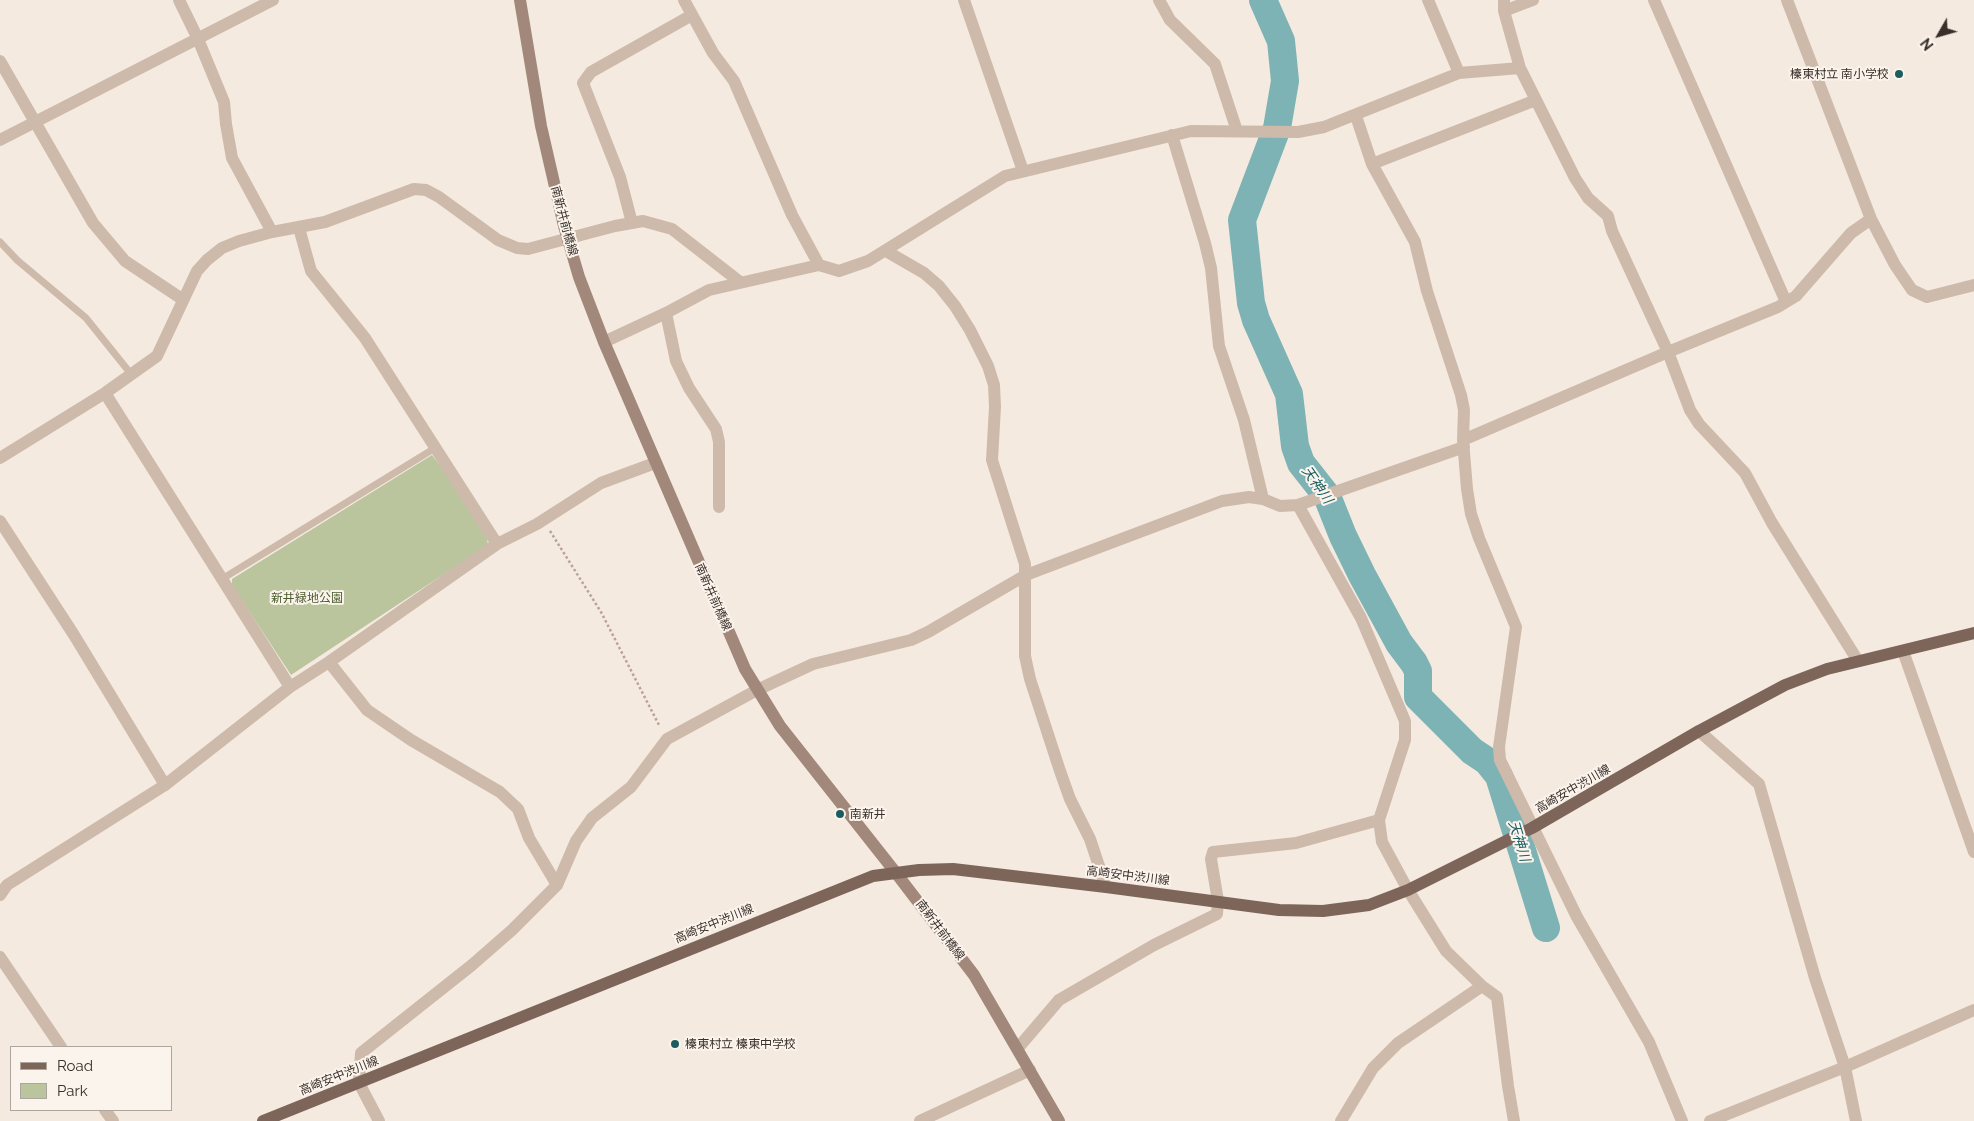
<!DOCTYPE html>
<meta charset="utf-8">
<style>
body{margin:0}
#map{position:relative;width:1974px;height:1121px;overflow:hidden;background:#f5eae0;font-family:Raleway,sans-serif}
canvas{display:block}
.legend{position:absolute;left:10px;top:1046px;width:162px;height:65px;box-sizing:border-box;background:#fbf4ed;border:1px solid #aea59f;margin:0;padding:6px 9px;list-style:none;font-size:15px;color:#3b2f2a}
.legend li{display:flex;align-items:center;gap:10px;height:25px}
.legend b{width:25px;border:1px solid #aea59f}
.north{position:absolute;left:1914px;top:10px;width:50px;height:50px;-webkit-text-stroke:4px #fbf4ed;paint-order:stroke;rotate:232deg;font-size:14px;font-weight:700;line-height:20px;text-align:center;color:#3b2f2a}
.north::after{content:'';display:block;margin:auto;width:18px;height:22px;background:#3b2f2a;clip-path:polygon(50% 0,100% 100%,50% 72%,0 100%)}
</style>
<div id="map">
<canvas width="1974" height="1121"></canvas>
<ul class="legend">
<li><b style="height:6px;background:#7e655a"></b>Road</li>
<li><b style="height:14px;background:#bac59e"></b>Park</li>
</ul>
<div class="north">N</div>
</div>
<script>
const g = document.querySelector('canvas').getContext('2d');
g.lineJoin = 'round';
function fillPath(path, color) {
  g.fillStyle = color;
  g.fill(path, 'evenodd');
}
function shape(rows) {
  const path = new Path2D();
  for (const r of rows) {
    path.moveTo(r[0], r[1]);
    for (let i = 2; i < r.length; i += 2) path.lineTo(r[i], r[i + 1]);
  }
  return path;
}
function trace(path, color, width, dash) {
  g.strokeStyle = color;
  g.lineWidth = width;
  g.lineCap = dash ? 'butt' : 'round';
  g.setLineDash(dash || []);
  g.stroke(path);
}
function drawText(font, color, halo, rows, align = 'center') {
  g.font = font + ' Raleway,"Noto Sans JP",sans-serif';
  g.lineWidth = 4;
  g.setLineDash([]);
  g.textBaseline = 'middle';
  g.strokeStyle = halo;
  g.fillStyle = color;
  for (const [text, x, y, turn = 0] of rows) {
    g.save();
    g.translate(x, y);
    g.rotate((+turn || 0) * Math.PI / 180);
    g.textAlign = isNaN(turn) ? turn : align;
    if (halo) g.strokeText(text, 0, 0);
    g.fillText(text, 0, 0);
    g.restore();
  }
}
const green = shape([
 [432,455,451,480,487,539,488,545,291,675,232,585,232,579]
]);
const river = shape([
 [1263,0,1281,41,1285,81,1277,128,1242,220,1251,303,1256,320,1289,394,1295,446,1301,463,1327,496,1343,536,1362,575,1399,643,1414,663,1418,671,1418,697,1472,751,1487,761,1499,776,1546,928]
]);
const path = shape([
 [550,531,601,612,660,727]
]);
const lane = shape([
 [0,242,17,260,86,318,131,374],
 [222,579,435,448]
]);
const street = shape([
 [179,0,198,39,224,102,226,124,232,158,272,232],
 [684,0,713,53,734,81,792,215,819,265],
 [964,0,1023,171],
 [1159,0,1170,20,1215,64,1237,131],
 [1428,0,1459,73],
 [1504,0,1504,11,1520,68,1575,178,1588,198,1608,216,1612,231,1668,352,1690,410,1699,424,1745,473,1772,523,1858,661],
 [1654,0,1786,302],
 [1787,0,1871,219,1895,265,1912,290,1927,297,1974,285],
 [1504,11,1533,0],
 [0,61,93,223,125,261,182,299],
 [1356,116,1372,164,1415,242,1427,291,1461,395,1464,410,1463,440,1467,489,1471,514,1479,538,1516,627,1499,747,1500,760,1577,917,1649,1042,1682,1121],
 [1172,135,1205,243,1211,268,1219,346,1244,420,1263,499],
 [0,140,273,0],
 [1372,164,1536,100],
 [632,223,620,177,583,83,591,72,692,15],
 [299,228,311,271,365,338,497,544],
 [886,251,924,273,939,286,955,306,970,330,988,366,994,385,995,407,992,460,1025,564,1025,656,1030,679,1060,771,1070,799,1090,839,1106,887],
 [666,313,676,361,689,388,716,429,719,442,719,507],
 [604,342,666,313,709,290,819,265,839,271,868,261,1005,176,1191,131,1298,132,1324,127,1459,73,1520,68],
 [105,393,290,687],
 [1463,440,1668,352,1778,307,1796,296,1851,233,1871,219],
 [0,458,105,393,157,356,197,271,207,260,222,248,239,241,272,232,325,222,414,189,426,190,439,197,498,240,517,248,528,249,615,226,643,221,672,229,740,282],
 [1298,505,1361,618,1405,721,1405,740,1379,820,1382,842,1408,890,1446,951,1482,986,1497,997,1508,1086,1514,1121],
 [0,521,74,635,165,785],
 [1903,651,1974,852],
 [329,662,367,710,411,740,500,792,518,809,529,838,557,885],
 [1699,731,1759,784,1815,978,1845,1067,1856,1121],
 [0,895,7,885,165,785,290,687,329,662,497,544,537,524,601,483,655,463],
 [0,957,61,1047],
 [1018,1048,1059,1000,1154,945,1217,914,1218,901,1211,859,1213,852,1296,843,1379,820],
 [105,1110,113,1121],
 [379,1121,359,1083,361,1053,472,965,512,930,557,885,576,841,592,818,631,787,667,739,757,690,813,664,911,640,928,632,1026,575,1222,501,1249,497,1263,499,1280,506,1298,505,1464,447],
 [920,1121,1030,1070],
 [1341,1121,1373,1068,1398,1043,1482,986],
 [1710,1121,1845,1067,1974,1010]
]);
const secondary = shape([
 [520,0,541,126,564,226,579,277,604,342,745,669,780,726,896,873,974,975,1059,1121]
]);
const primary = shape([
 [263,1121,873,876,919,870,953,869,1106,887,1279,910,1323,911,1369,905,1408,890,1532,828,1699,731,1785,685,1827,669,1974,633]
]);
const markers = [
 [1899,74,5,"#1c5e60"],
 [840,814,5,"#1c5e60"],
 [675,1044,5,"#1c5e60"]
];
const poiNames = [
 ["榛東村立 南小学校",1889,74,"right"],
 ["南新井",850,814],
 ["榛東村立 榛東中学校",685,1044]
];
const streetNames = [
 ["南新井前橋線",564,221,75],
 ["南新井前橋線",713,597,66],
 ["高崎安中渋川線",1573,789,-30],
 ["高崎安中渋川線",1128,876,7],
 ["高崎安中渋川線",714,924,-22],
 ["南新井前橋線",940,930,53],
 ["高崎安中渋川線",339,1076,-22]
];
const parkNames = [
 ["新井緑地公園",307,598]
];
const waterNames = [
 ["天神川",1317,485,55],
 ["天神川",1519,841,73]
];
fillPath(green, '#bac59e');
trace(river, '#7db3b4', 28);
trace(path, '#baa394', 2.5, [2.5, 2.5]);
trace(lane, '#cebaaa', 7);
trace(street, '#cebaaa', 12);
trace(secondary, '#a2887b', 12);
trace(primary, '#7e655a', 12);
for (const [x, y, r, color] of markers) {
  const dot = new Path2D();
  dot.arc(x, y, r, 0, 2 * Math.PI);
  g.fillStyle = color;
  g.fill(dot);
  trace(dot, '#fbf4ed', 2);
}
drawText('12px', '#3b2f2a', '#fbf4ed', poiNames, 'left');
drawText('12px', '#3b2f2a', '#fbf4ed', streetNames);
drawText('12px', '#4c5c2c', '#fbf4ed', parkNames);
drawText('italic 14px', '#1c5e60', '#fbf4ed', waterNames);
</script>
